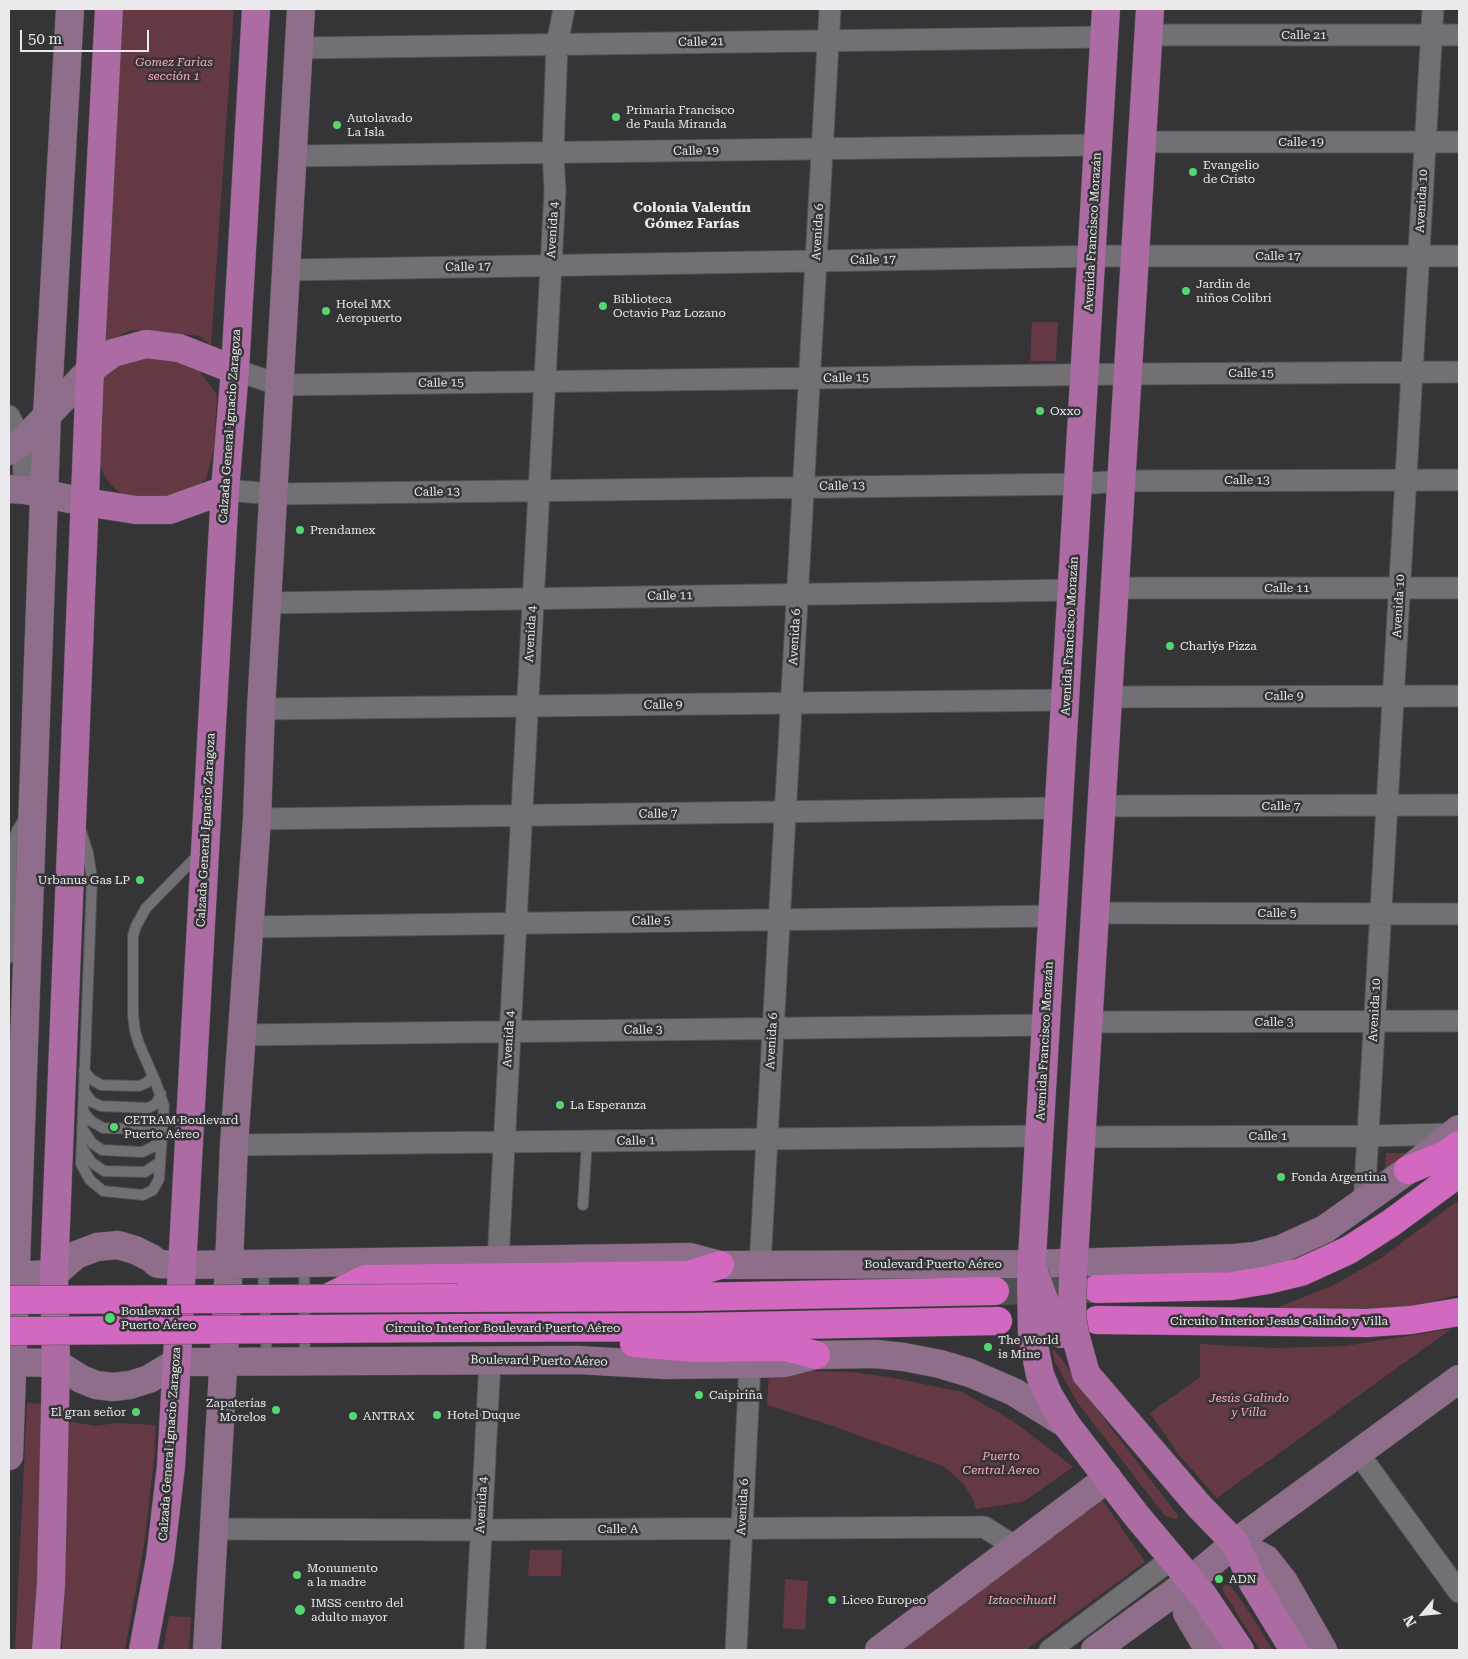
<!DOCTYPE html>
<meta charset="utf-8">
<style>
body{margin:0}
#map{position:relative;width:1468px;height:1659px;overflow:hidden;background:#353437;font-family:"Roboto Serif",serif}
canvas{display:block}
.frame{position:absolute;inset:0;border:10px solid #eae9eb;pointer-events:none}
.north{position:absolute;left:1398px;top:1589px;width:50px;height:50px;-webkit-text-stroke:4px #353437;paint-order:stroke;rotate:242deg;font-size:14px;font-weight:700;line-height:20px;text-align:center;color:#eae9eb}
.north::after{content:'';display:block;margin:auto;width:18px;height:22px;background:#eae9eb;clip-path:polygon(50% 0,100% 100%,50% 72%,0 100%)}
.scale{position:absolute;left:20px;top:30px;width:129px;height:22px;box-sizing:border-box;border:2px solid #eae9eb;border-top:0;padding-left:6px;font-size:15px;line-height:18px;white-space:nowrap;color:#eae9eb;-webkit-text-stroke:4px #353437;paint-order:stroke}
</style>
<div id="map">
<canvas width="1468" height="1659"></canvas>
<div class="frame"></div>
<div class="north">N</div>
<div class="scale">50 m</div>
</div>
<script>
const g = document.querySelector('canvas').getContext('2d');
g.lineJoin = 'round';
function fillPath(path, color) {
  g.fillStyle = color;
  g.fill(path, 'evenodd');
}
function shape(rows) {
  const path = new Path2D();
  for (const r of rows) {
    path.moveTo(r[0], r[1]);
    for (let i = 2; i < r.length; i += 2) path.lineTo(r[i], r[i + 1]);
  }
  return path;
}
function trace(path, color, width, dash) {
  g.strokeStyle = color;
  g.lineWidth = width;
  g.lineCap = dash ? 'butt' : 'round';
  g.setLineDash(dash || []);
  g.stroke(path);
}
function drawText(font, color, halo, rows, align = 'center') {
  g.font = font + ' "Roboto Serif",serif';
  g.lineWidth = 5;
  g.setLineDash([]);
  g.textBaseline = 'middle';
  g.strokeStyle = halo;
  g.fillStyle = color;
  for (const [text, x, y, turn = 0] of rows) {
    g.save();
    g.translate(x, y);
    g.rotate((+turn || 0) * Math.PI / 180);
    g.textAlign = isNaN(turn) ? turn : align;
    if (halo) g.strokeText(text, 0, 0);
    g.fillText(text, 0, 0);
    g.restore();
  }
}
const green = shape([
 [123,9,234,9,211,345,199,336,168,332,131,330,103,343],
 [1032,322,1058,322,1056,361,1030,361],
 [168,356,197,368,217,395,214,449,206,479,180,498,127,499,111,485,98,465,103,380,107,365,134,357],
 [1386,1153,1409,1153,1385,1171],
 [1459,1200,1459,1295,1422,1304,1376,1311,1270,1310,1332,1286,1381,1258],
 [1451,1329,1217,1498,1179,1455,1150,1413,1200,1377,1200,1344,1272,1348,1345,1346],
 [1054,1350,1064,1362,1082,1390,1177,1514,1178,1518,1176,1519,1165,1516,1077,1402,1055,1362,1052,1351],
 [803,1371,852,1372,889,1377,962,1392,1013,1421,1073,1467,1023,1502,976,1509,973,1499,963,1483,943,1466,830,1425,767,1405,769,1373],
 [27,1403,47,1404,36,1650,15,1650],
 [72,1422,96,1426,116,1423,156,1425,154,1460,144,1545,125,1650,62,1650,67,1423],
 [1097,1492,1145,1562,1026,1650,884,1650],
 [530,1550,562,1550,561,1576,528,1576],
 [785,1579,808,1581,805,1630,783,1628],
 [1226,1584,1231,1586,1254,1619,1272,1650,1260,1650,1223,1591,1222,1588],
 [169,1616,191,1617,189,1650,163,1650]
]);
const highwayTunnel = shape([
 [995,1291,1095,1289]
]);
const lane = shape([
 [81,831,88,853,92,879,81,1164,90,1180,103,1191,143,1195,153,1190,159,1179,164,1106,156,1083,139,1044,135,1031,133,1015,133,936,136,926,146,908,199,854],
 [9,958,12,844,17,830,25,818],
 [84,1071,91,1079,101,1085,139,1086,146,1083,153,1077],
 [84,1091,92,1102,101,1106,148,1108,156,1104,161,1094],
 [83,1111,91,1121,103,1128,145,1129,155,1126,163,1118],
 [82,1128,92,1143,102,1150,142,1152,153,1147,162,1139],
 [82,1148,91,1162,104,1171,145,1172,160,1162],
 [583,1205,587,1141],
 [304,1264,305,1360],
 [263,1265,267,1360]
]);
const street = shape([
 [1148,35,1459,35],
 [298,48,1105,37],
 [1142,142,1459,142],
 [294,156,1098,145],
 [287,270,1110,256,1459,256],
 [235,370,280,385,1128,374,1459,372],
 [9,416,22,442,25,490],
 [225,490,273,494,1079,484,1121,481,1459,480],
 [1115,588,1459,588],
 [267,603,1072,590],
 [1109,697,1459,696],
 [261,709,1066,700],
 [1102,806,1459,805],
 [257,819,1059,808],
 [1095,913,1459,914],
 [249,927,1053,916],
 [1089,1022,1459,1021],
 [241,1035,1046,1025],
 [1082,1137,1368,1136,1453,1134],
 [234,1145,1039,1136],
 [1364,1203,1433,9],
 [498,1260,555,191,553,153,557,44,564,9],
 [760,1265,830,9],
 [1358,1453,1459,1592],
 [214,1529,481,1530,984,1527,1016,1547],
 [475,1650,490,1360],
 [736,1650,750,1364],
 [1050,1650,1173,1558]
]);
const secondary = shape([
 [9,451,22,442,90,370],
 [9,489,25,490,85,502],
 [9,1276,54,1274,76,1255,97,1247,118,1245,135,1250,151,1258,158,1264,181,1265,690,1257,720,1265,1031,1264,1234,1258,1255,1256,1281,1249,1325,1229,1408,1170,1459,1129],
 [9,1362,56,1363,81,1379,96,1385,113,1387,130,1385,149,1379,177,1362,578,1360,665,1365,750,1364,785,1363,816,1355,876,1354,904,1357,940,1364,970,1373,1014,1392,1066,1424],
 [9,1456,47,415,70,9],
 [1235,1543,1266,1559,1284,1582,1323,1650],
 [1191,1580,1187,1613,1209,1650],
 [207,1650,229,1264,234,1145,257,819,261,709,301,9],
 [879,1650,1108,1478],
 [1095,1650,1191,1580,1235,1543,1459,1379]
]);
const primary = shape([
 [90,370,113,353,146,344,179,348,235,370],
 [85,502,136,510,169,510,225,490],
 [1073,1274,1150,9],
 [1031,1275,1106,9],
 [1075,1334,1086,1374,1199,1506,1235,1543,1253,1583,1294,1650],
 [1032,1335,1040,1375,1048,1394,1066,1424,1136,1515,1203,1595,1240,1650],
 [46,1650,51,1584,56,1363,54,1274,90,370,109,9],
 [143,1650,160,1559,171,1466,225,490,235,370,256,9]
]);
const highway = shape([
 [1408,1170,1445,1155,1459,1145],
 [1097,1289,1231,1286,1268,1280,1301,1272,1349,1250,1391,1223,1459,1173],
 [458,1298,691,1297,995,1291],
 [325,1299,365,1279,688,1275,720,1265],
 [1097,1320,1367,1323,1411,1320,1459,1312],
 [458,1328,693,1327,998,1321],
 [634,1343,694,1348,785,1347,816,1355]
]);
const primaryBridge = shape([
 [1073,1274,1072,1316,1075,1334],
 [1035,1275,1048,1310,1061,1334],
 [1031,1282,1032,1335]
]);
const highwayBridge = shape([
 [9,1300,458,1298],
 [9,1331,458,1328]
]);
const markers = [
 [616,117,5,"#56d671"],
 [337,125,5,"#56d671"],
 [1193,172,5,"#56d671"],
 [1186,291,5,"#56d671"],
 [603,306,5,"#56d671"],
 [326,311,5,"#56d671"],
 [1040,411,5,"#56d671"],
 [300,530,5,"#56d671"],
 [1170,646,5,"#56d671"],
 [140,880,5,"#56d671"],
 [560,1105,5,"#56d671"],
 [114,1127,5,"#56d671"],
 [1281,1177,5,"#56d671"],
 [110,1318,6,"#56d671"],
 [988,1347,5,"#56d671"],
 [699,1395,5,"#56d671"],
 [276,1410,5,"#56d671"],
 [136,1412,5,"#56d671"],
 [437,1415,5,"#56d671"],
 [353,1416,5,"#56d671"],
 [297,1575,5,"#56d671"],
 [1219,1579,5,"#56d671"],
 [832,1600,5,"#56d671"],
 [300,1610,6,"#56d671"]
];
const streetNames = [
 ["Calle 21",1304,35],
 ["Calle 21",701,42,-1],
 ["Calle 19",1301,142],
 ["Calle 19",696,151,-1],
 ["Avenida 10",1422,201,-87],
 ["Avenida 4",553,230,-87],
 ["Avenida 6",818,232,-87],
 ["Avenida Francisco Morazán",1093,232,-87],
 ["Calle 17",1278,256],
 ["Calle 17",873,260,-1],
 ["Calle 17",468,267,-1],
 ["Calle 15",1251,373],
 ["Calle 15",846,378,-1],
 ["Calle 15",441,383,-1],
 ["Calzada General Ignacio Zaragoza",230,426,-86],
 ["Calle 13",1247,480],
 ["Calle 13",842,486,-1],
 ["Calle 13",437,492,-1],
 ["Calle 11",1287,588],
 ["Calle 11",670,596,-1],
 ["Avenida 10",1399,606,-87],
 ["Avenida 4",531,634,-87],
 ["Avenida Francisco Morazán",1070,636,-87],
 ["Avenida 6",795,637,-87],
 ["Calle 9",1284,696],
 ["Calle 9",663,705,-1],
 ["Calle 7",1281,806],
 ["Calle 7",658,814,-1],
 ["Calzada General Ignacio Zaragoza",206,830,-87],
 ["Calle 5",1277,913],
 ["Calle 5",651,921,-1],
 ["Avenida 10",1375,1010,-87],
 ["Calle 3",1274,1022],
 ["Calle 3",643,1030,-1],
 ["Avenida 4",509,1039,-87],
 ["Avenida 6",772,1041,-87],
 ["Avenida Francisco Morazán",1045,1041,-87],
 ["Calle 1",1268,1136],
 ["Calle 1",636,1141,-1],
 ["Boulevard Puerto Aéreo",933,1264],
 ["Circuito Interior Jesús Galindo y Villa",1279,1321],
 ["Circuito Interior Boulevard Puerto Aéreo",503,1328],
 ["Boulevard Puerto Aéreo",539,1361,1],
 ["Calzada General Ignacio Zaragoza",170,1444,-86],
 ["Avenida 4",482,1505,-87],
 ["Avenida 6",743,1507,-87],
 ["Calle A",618,1529]
];
const parkNames = [
 ["Gomez Farias",174,62],
 ["sección 1",174,76],
 ["Jesús Galindo",1249,1398],
 ["y Villa",1249,1412],
 ["Puerto",1001,1456],
 ["Central Aereo",1001,1470],
 ["Iztaccihuatl",1022,1600]
];
const poiNames = [
 ["Primaria Francisco",626,110],
 ["de Paula Miranda",626,124],
 ["Autolavado",347,118],
 ["La Isla",347,132],
 ["Evangelio",1203,165],
 ["de Cristo",1203,179],
 ["Jardin de",1196,284],
 ["niños Colibri",1196,298],
 ["Biblioteca",613,299],
 ["Octavio Paz Lozano",613,313],
 ["Hotel MX",336,304],
 ["Aeropuerto",336,318],
 ["Oxxo",1050,411],
 ["Prendamex",310,530],
 ["Charly´s Pizza",1180,646],
 ["Urbanus Gas LP",130,880,"right"],
 ["La Esperanza",570,1105],
 ["CETRAM Boulevard",124,1120],
 ["Puerto Aéreo",124,1134],
 ["Fonda Argentina",1291,1177],
 ["Boulevard",121,1311],
 ["Puerto Aéreo",121,1325],
 ["The World",998,1340],
 ["is Mine",998,1354],
 ["Caipiriña",709,1395],
 ["Zapaterías",266,1403,"right"],
 ["Morelos",266,1417,"right"],
 ["El gran señor",126,1412,"right"],
 ["Hotel Duque",447,1415],
 ["ANTRAX",363,1416],
 ["Monumento",307,1568],
 ["a la madre",307,1582],
 ["ADN",1229,1579],
 ["Liceo Europeo",842,1600],
 ["IMSS centro del",311,1603],
 ["adulto mayor",311,1617]
];
const neighbourhoodNames = [
 ["Colonia Valentín",692,208],
 ["Gómez Farías",692,224]
];
fillPath(green, '#643943');
trace(highwayTunnel, '#504f52', 28, [28, 14]);
trace(lane, '#525153', 12);
trace(street, '#525153', 23);
trace(secondary, '#525153', 29);
trace(primary, '#525153', 29);
trace(highway, '#525153', 29);
trace(lane, '#727074', 10);
trace(street, '#727074', 21);
trace(secondary, '#8f6e8b', 28);
trace(primary, '#ac6ba2', 28);
trace(highway, '#d368c0', 28);
trace(primaryBridge, '#525153', 29, []);
trace(highwayBridge, '#525153', 29, []);
trace(primaryBridge, '#ac6ba2', 28);
trace(highwayBridge, '#d368c0', 28);
for (const [x, y, r, color] of markers) {
  const dot = new Path2D();
  dot.arc(x, y, r, 0, 2 * Math.PI);
  g.fillStyle = color;
  g.fill(dot);
  trace(dot, '#353437', 2);
}
drawText('12px', '#eae9eb', '#353437', streetNames);
drawText('italic 12px', '#ffa6ba', '#353437', parkNames);
drawText('12px', '#eae9eb', '#353437', poiNames, 'left');
drawText('bold 14px', '#eae9eb', '#353437', neighbourhoodNames);
</script>
